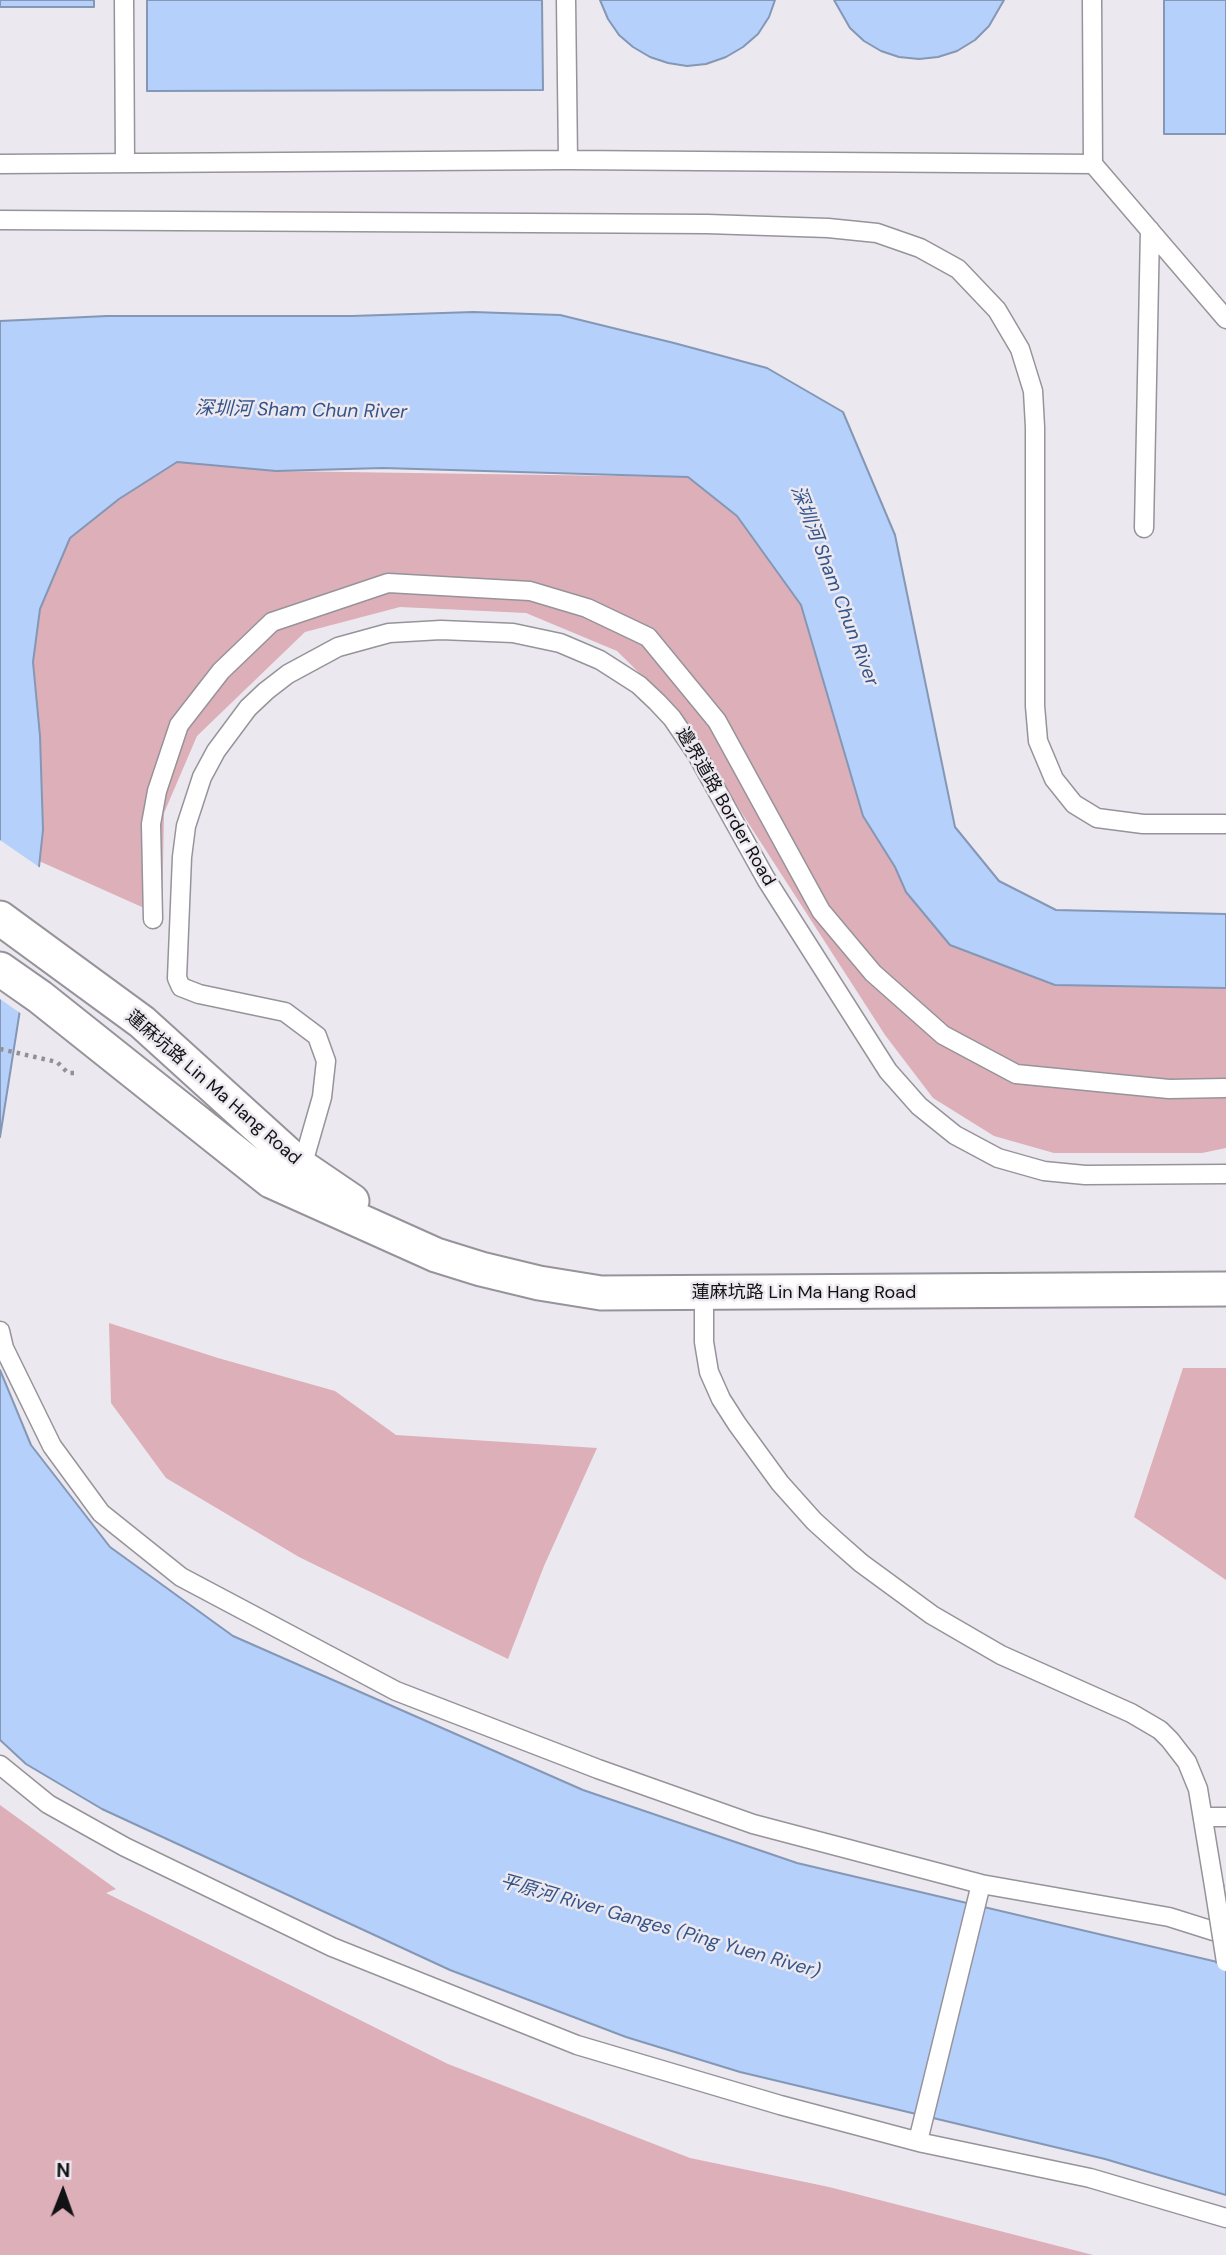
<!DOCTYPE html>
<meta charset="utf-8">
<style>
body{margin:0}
#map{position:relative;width:1226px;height:2255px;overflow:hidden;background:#ece8ef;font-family:"DM Sans",sans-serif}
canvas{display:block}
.north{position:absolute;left:28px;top:2157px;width:70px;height:70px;-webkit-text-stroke:5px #ece8ef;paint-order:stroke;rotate:1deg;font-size:19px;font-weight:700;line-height:28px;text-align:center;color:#121113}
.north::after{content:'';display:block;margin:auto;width:24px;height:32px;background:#121113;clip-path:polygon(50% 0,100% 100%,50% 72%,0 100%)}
</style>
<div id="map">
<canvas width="1226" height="2255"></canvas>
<div class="north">N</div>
</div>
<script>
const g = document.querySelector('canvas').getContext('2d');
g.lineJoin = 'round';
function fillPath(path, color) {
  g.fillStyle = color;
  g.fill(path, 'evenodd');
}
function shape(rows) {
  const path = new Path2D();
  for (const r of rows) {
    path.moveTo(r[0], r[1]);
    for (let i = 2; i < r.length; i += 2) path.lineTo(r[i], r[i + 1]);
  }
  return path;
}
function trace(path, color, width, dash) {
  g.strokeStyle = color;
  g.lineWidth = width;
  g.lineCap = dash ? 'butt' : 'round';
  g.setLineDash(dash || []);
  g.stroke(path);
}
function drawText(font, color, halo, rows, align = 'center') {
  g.font = font + ' "DM Sans","Noto Sans SC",sans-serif';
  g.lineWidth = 5;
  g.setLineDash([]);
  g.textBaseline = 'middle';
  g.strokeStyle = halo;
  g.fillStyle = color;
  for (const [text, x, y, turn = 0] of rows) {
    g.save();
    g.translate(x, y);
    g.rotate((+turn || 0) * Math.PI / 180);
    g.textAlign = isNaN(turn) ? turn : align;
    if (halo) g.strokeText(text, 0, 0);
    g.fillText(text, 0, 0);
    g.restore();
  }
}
const green = shape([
 [176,462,276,471,688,477,737,516,801,605,865,820,895,867,906,892,1226,986,1226,1148,1202,1153,1054,1153,994,1136,933,1098,885,1035,707,759,682,715,617,651,526,613,400,607,305,632,197,736,164,813,162,916,39,861,43,830,40,736,33,662,40,609,70,538,119,499],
 [109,1323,218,1358,335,1391,396,1435,597,1448,544,1566,508,1659,299,1557,166,1478,111,1403],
 [1183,1368,1226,1368,1226,1580,1134,1517],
 [0,1805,116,1889,106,1893,448,2064,690,2158,829,2187,1093,2255,0,2255]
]);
const water = shape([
 [0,0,94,0,94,7,0,7,0,0],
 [147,0,542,0,543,90,147,91,147,0],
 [600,0,775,0,769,17,758,34,743,47,726,57,706,64,687,66,668,63,650,57,633,47,619,35,608,19,600,0],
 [834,0,1004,0,989,26,975,40,957,51,938,57,919,59,899,57,881,51,864,41,850,28,834,0],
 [1164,0,1226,0,1226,134,1164,134,1164,0],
 [473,312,560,315,674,343,767,368,843,412,895,535,955,827,999,881,1056,910,1226,914,1226,988,1055,985,950,945,906,892,895,867,863,816,801,605,737,516,688,477,383,468,276,471,177,462,119,499,70,538,40,609,33,662,40,736,43,830,31,940,0,1137,0,321,107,316,352,316,473,312],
 [0,1370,31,1445,110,1547,233,1636,583,1790,797,1863,1226,1964,1226,2195,1105,2159,740,2072,626,2037,450,1970,102,1809,26,1764,0,1740,0,1370]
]);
const pier = shape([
 [0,840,42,869,35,941,23,1015,0,999]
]);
const path = shape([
 [0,1049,57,1062,68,1073,78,1073]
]);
const service = shape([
 [124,0,125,163],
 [566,0,568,160],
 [1092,0,1093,164,1226,319],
 [0,164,568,160,1093,164],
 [0,220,707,224,828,228,877,233,920,248,958,269,997,310,1020,349,1033,391,1035,427,1035,706,1038,741,1054,779,1074,804,1097,818,1143,824,1226,824],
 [1144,528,1150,230],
 [153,919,151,824,157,791,179,725,221,671,272,622,388,583,530,591,587,608,648,637,717,721,821,911,873,973,943,1035,1016,1074,1169,1089,1226,1088],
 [301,1170,322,1097,326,1061,317,1036,285,1012,199,994,181,987,177,978,182,857,186,826,202,777,216,751,248,708,266,691,288,674,338,647,389,633,441,630,513,633,560,643,600,660,639,685,657,702,672,718,696,753,766,879,888,1071,919,1106,955,1135,998,1158,1044,1171,1085,1175,1226,1174],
 [704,1293,704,1342,709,1372,721,1399,737,1424,780,1483,814,1521,836,1541,861,1563,932,1615,1001,1655,1131,1713,1160,1730,1170,1740,1187,1762,1198,1789,1214,1886],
 [0,1331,4,1348,52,1446,101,1513,181,1577,396,1691,598,1769,753,1824,981,1884,1169,1917,1226,1935],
 [0,1765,48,1804,125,1847,332,1947,577,2045,780,2105,923,2143,1090,2178,1226,2218],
 [1203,1817,1226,1817],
 [918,2141,981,1884]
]);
const minor = shape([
 [0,918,142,1022,302,1167,352,1201],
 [0,969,40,997,271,1181,436,1255,481,1269,539,1283,601,1293,1226,1289]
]);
const serviceBridge = shape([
 [1214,1886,1226,1962]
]);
const streetNames = [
 ["邊界道路 Border Road",725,807,60],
 ["蓮麻坑路 Lin Ma Hang Road",213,1088,41],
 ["蓮麻坑路 Lin Ma Hang Road",804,1293]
];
const waterNames = [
 ["深圳河 Sham Chun River",301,411,1],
 ["深圳河 Sham Chun River",834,586,69],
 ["平原河 River Ganges (Ping Yuen River)",660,1927,16]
];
fillPath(green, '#ddafb9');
fillPath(water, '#b5d0fa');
trace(water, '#8497b5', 2);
fillPath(pier, '#ece8ef');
trace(service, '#97939a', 21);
trace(minor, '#97939a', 37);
trace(path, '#939095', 4.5, [3.5, 5]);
trace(service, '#fff', 18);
trace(minor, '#fff', 33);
trace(serviceBridge, '#97939a', 21, []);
trace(serviceBridge, '#fff', 18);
drawText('18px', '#121113', '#ece8ef', streetNames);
drawText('italic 19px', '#335489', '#ece8ef', waterNames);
</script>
